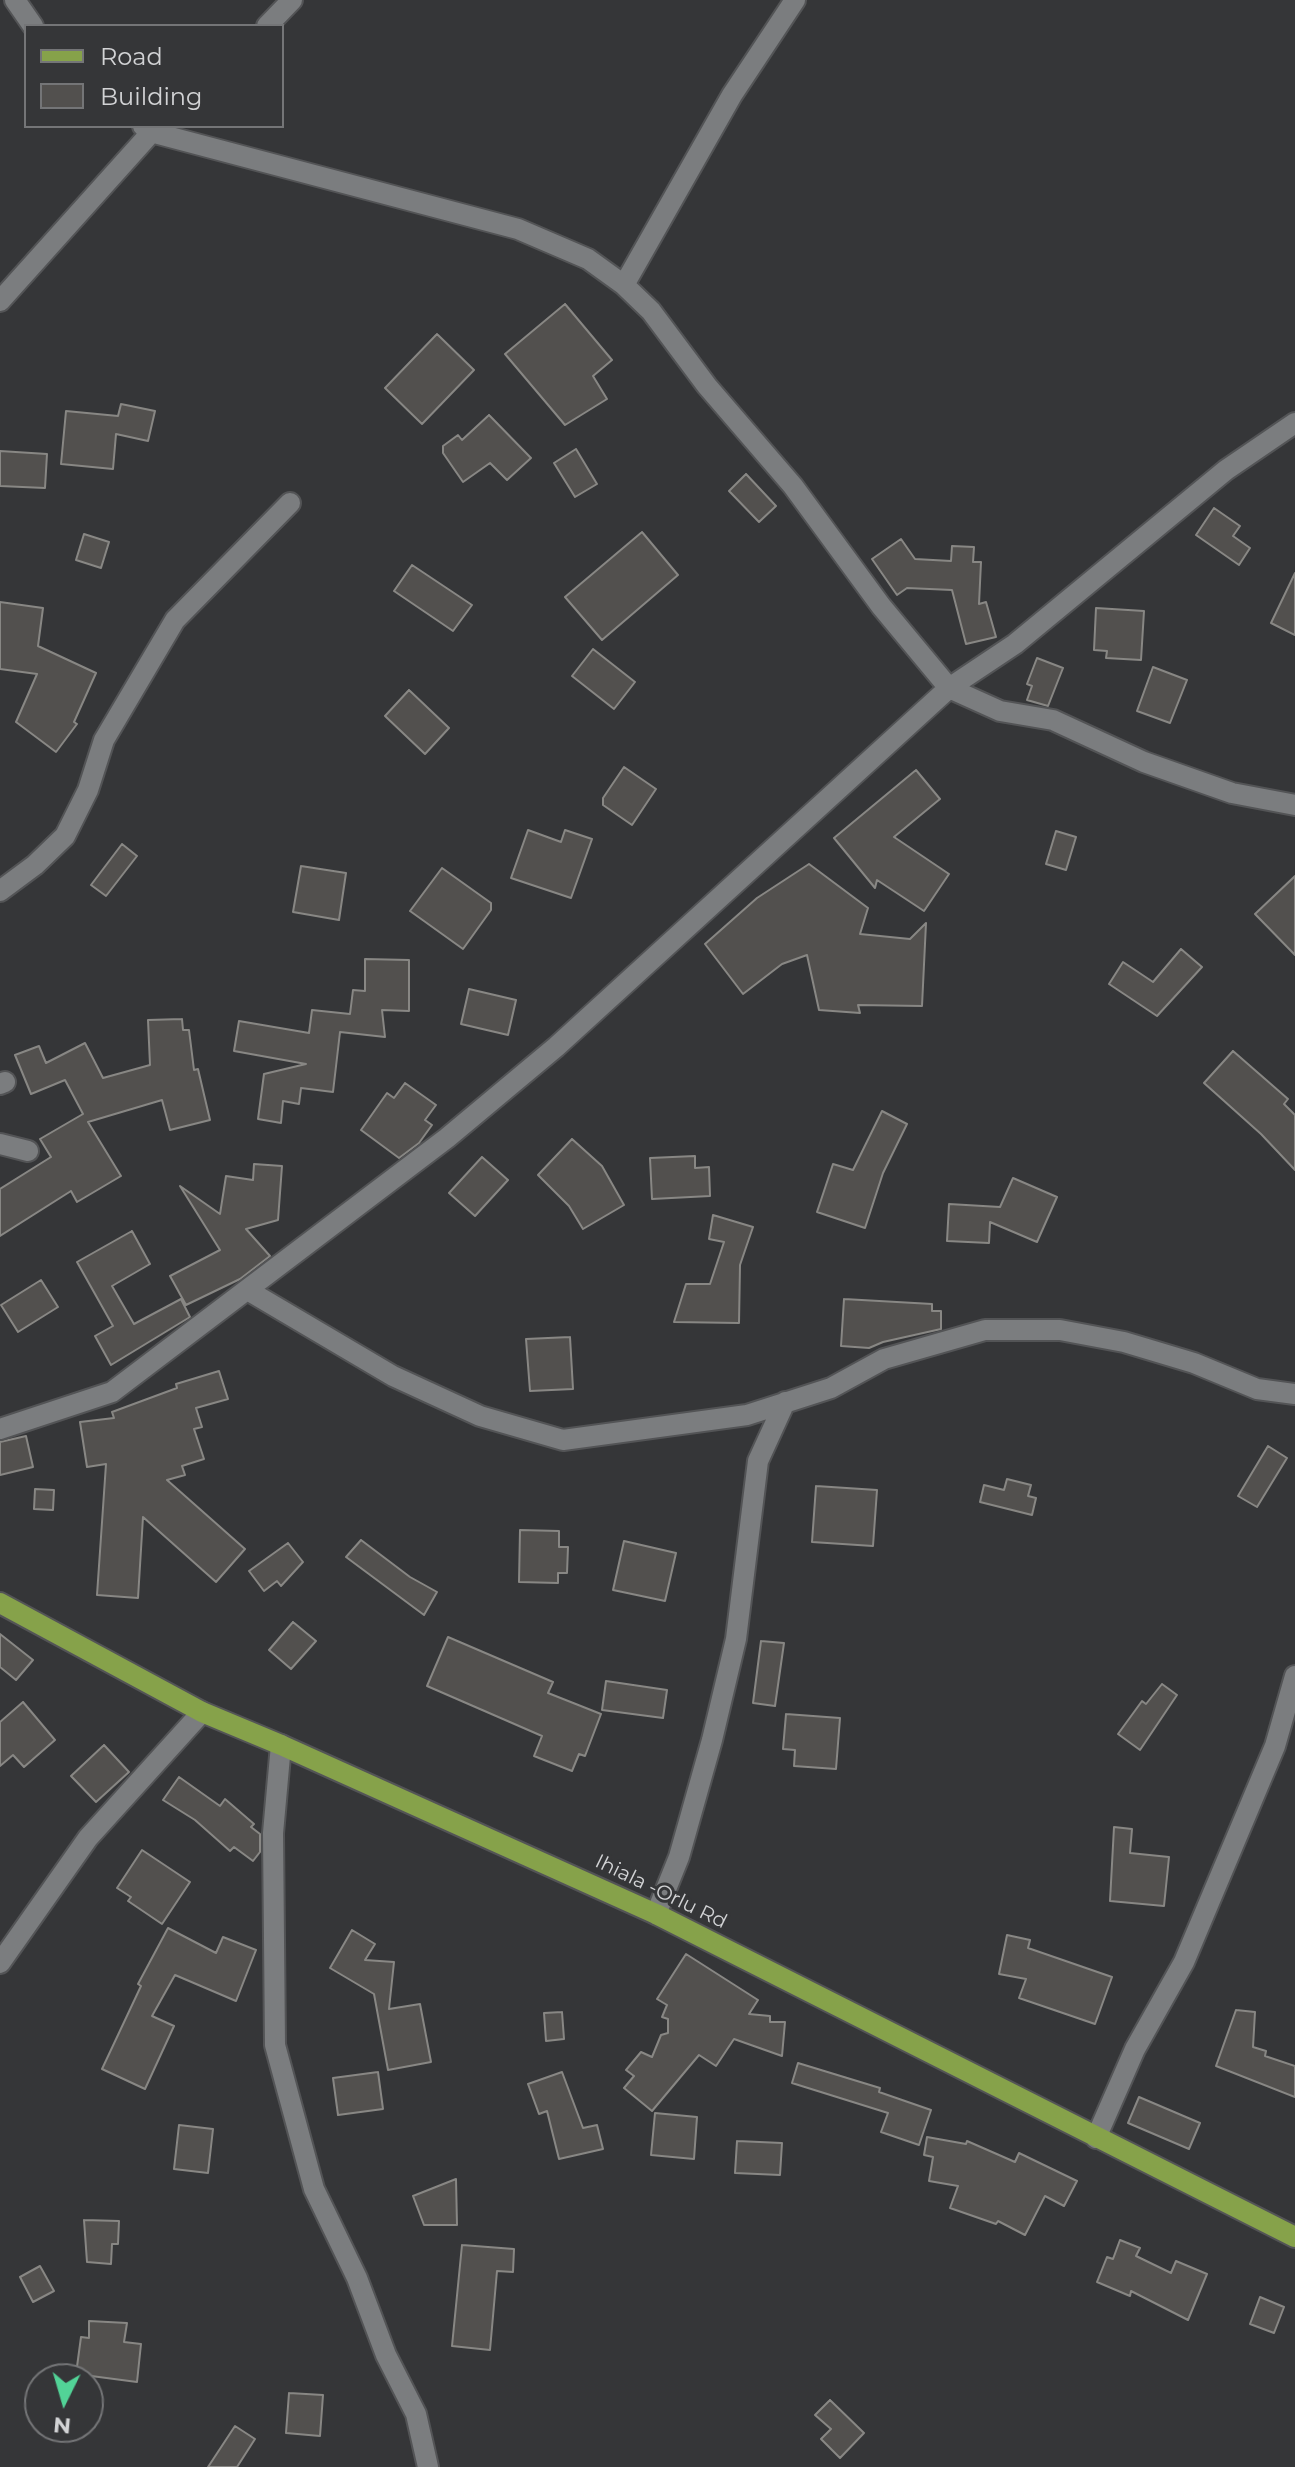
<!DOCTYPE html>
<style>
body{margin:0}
#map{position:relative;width:1295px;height:2467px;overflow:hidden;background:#353638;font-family:Montserrat,sans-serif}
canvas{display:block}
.legend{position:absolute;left:24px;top:24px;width:260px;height:104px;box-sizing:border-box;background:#353638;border:2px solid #747577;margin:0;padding:10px 14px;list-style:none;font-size:24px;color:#d2d3d5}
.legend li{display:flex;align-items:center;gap:16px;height:40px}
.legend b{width:40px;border:2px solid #747577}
.north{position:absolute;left:24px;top:2363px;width:80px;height:80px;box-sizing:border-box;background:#353638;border:2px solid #747577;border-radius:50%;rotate:185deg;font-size:22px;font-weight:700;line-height:32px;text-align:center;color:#d2d3d5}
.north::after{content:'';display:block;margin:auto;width:28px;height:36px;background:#52d397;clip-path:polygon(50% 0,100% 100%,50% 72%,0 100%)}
</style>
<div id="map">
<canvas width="1295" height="2467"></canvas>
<ul class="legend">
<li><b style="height:10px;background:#86a24a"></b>Road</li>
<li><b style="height:22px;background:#52504e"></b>Building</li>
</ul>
<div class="north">N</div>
</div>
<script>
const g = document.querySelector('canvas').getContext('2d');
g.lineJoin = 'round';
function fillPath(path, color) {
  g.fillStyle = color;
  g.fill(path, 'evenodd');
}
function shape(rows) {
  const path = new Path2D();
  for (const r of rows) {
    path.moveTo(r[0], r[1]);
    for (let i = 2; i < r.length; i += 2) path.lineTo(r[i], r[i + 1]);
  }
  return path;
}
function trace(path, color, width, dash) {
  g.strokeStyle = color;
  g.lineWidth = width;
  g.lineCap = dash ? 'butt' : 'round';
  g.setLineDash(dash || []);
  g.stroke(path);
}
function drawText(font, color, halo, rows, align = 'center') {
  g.font = font + ' Montserrat,sans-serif';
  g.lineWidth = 6;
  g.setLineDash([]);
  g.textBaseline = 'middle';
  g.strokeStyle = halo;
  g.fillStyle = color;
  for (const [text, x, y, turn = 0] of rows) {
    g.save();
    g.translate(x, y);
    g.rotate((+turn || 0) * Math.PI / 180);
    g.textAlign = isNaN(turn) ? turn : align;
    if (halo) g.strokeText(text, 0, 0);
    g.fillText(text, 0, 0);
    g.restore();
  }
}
const building = shape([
 [565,304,612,360,593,376,607,399,565,425,505,354,565,304],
 [437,334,474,370,422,424,385,388,437,334],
 [121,404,155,411,148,441,116,434,113,469,61,464,66,411,118,416,121,404],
 [489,415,531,458,507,480,490,463,463,482,443,453,443,446,458,435,462,440,489,415],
 [576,449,597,484,575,497,554,463,576,449],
 [0,451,47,454,45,488,0,486,0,451],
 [746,474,776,506,759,522,729,491,746,474],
 [1214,508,1240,526,1233,536,1250,548,1239,565,1196,535,1214,508],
 [642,532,678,575,602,640,565,597,642,532],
 [84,534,109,542,101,568,76,560,84,534],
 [901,539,915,559,951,561,952,546,974,547,973,562,981,562,979,604,986,602,996,637,966,644,952,590,907,588,897,595,872,559,901,539],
 [412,565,472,605,453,631,394,591,412,565],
 [1295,573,1295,635,1271,623,1295,573],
 [0,602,43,608,38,646,96,673,74,722,77,724,56,752,16,722,37,674,0,669,0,602],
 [1096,608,1144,611,1141,660,1106,658,1107,651,1094,650,1096,608],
 [593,649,635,682,614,709,572,676,593,649],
 [1037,658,1063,668,1048,706,1027,700,1032,686,1027,684,1037,658],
 [1153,667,1187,680,1170,723,1137,711,1153,667],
 [409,690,449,728,425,754,385,716,409,690],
 [624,767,656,789,632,825,603,805,603,798,624,767],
 [916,770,940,799,894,837,949,874,924,911,877,880,875,888,834,838,916,770],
 [528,830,561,842,565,830,592,839,571,898,511,878,528,830],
 [1056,831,1076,837,1066,870,1046,864,1056,831],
 [122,844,137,856,106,896,91,885,122,844],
 [809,864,868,908,860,934,910,939,926,923,922,1006,858,1005,860,1013,819,1010,807,955,782,964,743,994,705,944,757,898,809,864],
 [301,866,346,873,339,920,293,912,301,866],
 [442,868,491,903,491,910,463,949,410,911,442,868],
 [1295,876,1295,955,1255,914,1295,876],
 [1181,949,1202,967,1157,1016,1109,984,1123,962,1153,982,1181,949],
 [365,959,409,960,409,1011,382,1010,385,1037,340,1032,333,1092,301,1088,299,1104,283,1101,281,1123,258,1119,264,1074,306,1064,234,1051,239,1021,309,1033,312,1010,350,1014,353,990,365,991,365,959],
 [469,989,516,1000,508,1035,461,1024,469,989],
 [182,1019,183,1030,189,1030,194,1070,198,1069,210,1120,170,1130,162,1100,88,1122,121,1176,77,1202,71,1191,0,1236,0,1189,51,1157,40,1139,83,1114,65,1080,31,1094,15,1055,39,1046,46,1063,85,1043,103,1078,150,1065,148,1020,182,1019],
 [1233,1051,1288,1099,1284,1104,1295,1115,1295,1170,1261,1134,1204,1083,1233,1051],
 [405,1083,436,1105,425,1120,432,1125,419,1143,399,1158,361,1130,387,1093,394,1098,405,1083],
 [882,1111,907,1124,883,1173,865,1228,817,1212,833,1164,853,1170,882,1111],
 [572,1139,602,1166,624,1205,583,1229,569,1206,538,1175,572,1139],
 [695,1156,695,1168,709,1167,710,1196,652,1199,650,1158,695,1156],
 [482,1157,508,1180,475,1216,449,1193,482,1157],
 [254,1164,282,1166,278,1220,246,1229,270,1256,240,1279,186,1305,170,1276,220,1250,180,1186,220,1214,226,1176,253,1180,254,1164],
 [1013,1178,1057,1197,1037,1242,990,1222,989,1243,947,1241,949,1204,1000,1207,1013,1178],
 [713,1215,753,1227,740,1265,739,1323,674,1322,686,1284,710,1284,724,1242,709,1239,713,1215],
 [132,1231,150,1264,112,1286,134,1324,181,1299,190,1317,111,1365,95,1336,113,1326,77,1262,132,1231],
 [41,1280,58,1307,18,1332,1,1305,41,1280],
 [844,1299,932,1304,932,1311,941,1311,941,1329,883,1342,869,1348,841,1346,844,1299],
 [570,1337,573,1389,530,1391,526,1339,570,1337],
 [219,1371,228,1399,196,1408,202,1427,194,1429,204,1459,182,1466,185,1475,167,1480,245,1549,216,1582,143,1517,138,1598,97,1595,106,1464,87,1467,80,1422,114,1418,112,1412,177,1388,176,1384,219,1371],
 [26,1436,33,1467,0,1475,0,1442,26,1436],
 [1268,1446,1287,1458,1257,1507,1238,1496,1268,1446],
 [1007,1479,1031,1485,1028,1496,1036,1498,1032,1515,980,1502,984,1485,1004,1490,1007,1479],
 [816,1486,877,1490,873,1546,812,1542,816,1486],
 [35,1489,54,1490,53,1510,34,1509,35,1489],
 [520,1530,559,1531,559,1547,568,1547,567,1573,558,1573,558,1583,519,1582,520,1530],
 [361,1540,410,1577,437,1592,424,1615,346,1557,361,1540],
 [624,1541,676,1553,665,1601,613,1590,624,1541],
 [288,1543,303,1562,281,1586,277,1581,264,1591,249,1571,288,1543],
 [293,1622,316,1641,291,1669,269,1650,293,1622],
 [0,1634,33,1660,16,1680,0,1667,0,1634],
 [448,1637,553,1682,548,1693,601,1714,585,1756,579,1754,572,1771,534,1756,542,1736,427,1686,448,1637],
 [761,1641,784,1643,775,1706,753,1703,761,1641],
 [606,1681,667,1690,663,1718,602,1710,606,1681],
 [1162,1684,1177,1695,1140,1750,1118,1734,1142,1701,1146,1704,1162,1684],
 [23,1702,55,1740,24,1767,13,1755,0,1766,0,1722,23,1702],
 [786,1714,840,1718,836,1769,794,1766,795,1750,783,1749,786,1714],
 [104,1745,129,1772,96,1802,71,1776,104,1745],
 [179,1777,220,1806,225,1799,254,1824,251,1827,260,1834,260,1852,253,1861,234,1847,230,1851,195,1820,163,1800,179,1777],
 [1114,1827,1132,1829,1130,1853,1169,1857,1164,1906,1110,1901,1114,1827],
 [142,1850,190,1882,162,1924,128,1901,131,1897,117,1888,142,1850],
 [168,1928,216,1953,223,1937,256,1950,236,2001,175,1975,152,2016,174,2026,145,2089,102,2069,141,1986,138,1984,168,1928],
 [352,1930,375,1944,365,1960,394,1962,389,2009,420,2004,431,2062,388,2070,374,1994,330,1968,352,1930],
 [1007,1935,1030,1940,1028,1948,1112,1977,1095,2024,1019,1998,1026,1979,999,1974,1007,1935],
 [686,1954,758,2000,749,2014,770,2016,770,2022,785,2022,782,2056,734,2039,716,2066,699,2055,652,2111,624,2088,634,2076,626,2070,641,2052,652,2057,661,2035,668,2033,668,2019,662,2017,667,2005,657,1999,686,1954],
 [1236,2010,1255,2012,1253,2047,1266,2051,1265,2056,1295,2066,1295,2097,1216,2066,1236,2010],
 [562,2012,564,2039,546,2041,544,2013,562,2012],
 [798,2063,880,2088,879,2092,931,2110,919,2145,881,2132,888,2113,792,2083,798,2063],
 [378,2072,383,2109,338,2115,333,2078,378,2072],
 [562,2072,583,2128,597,2125,603,2149,559,2159,547,2111,539,2114,528,2084,562,2072],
 [1139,2097,1200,2123,1189,2149,1128,2123,1139,2097],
 [655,2113,697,2117,694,2159,651,2155,655,2113],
 [179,2125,213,2129,208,2173,174,2169,179,2125],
 [927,2137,966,2144,967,2141,1015,2162,1019,2153,1077,2181,1064,2206,1045,2196,1025,2235,998,2221,996,2224,950,2208,958,2186,929,2181,933,2157,924,2155,927,2137],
 [737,2141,782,2143,780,2175,735,2173,737,2141],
 [456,2179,457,2225,424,2225,413,2196,456,2179],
 [84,2220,119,2221,118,2244,112,2244,111,2264,87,2262,84,2220],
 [1120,2240,1140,2248,1136,2256,1171,2273,1176,2261,1207,2274,1188,2320,1131,2291,1130,2296,1097,2282,1107,2257,1113,2259,1120,2240],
 [462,2245,514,2249,513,2272,497,2271,490,2350,452,2346,462,2245],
 [40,2266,54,2291,33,2302,20,2277,40,2266],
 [1260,2297,1284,2307,1274,2333,1250,2324,1260,2297],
 [89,2321,127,2323,124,2342,141,2344,137,2382,76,2374,81,2337,89,2338,89,2321],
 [289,2393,323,2395,320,2436,286,2433,289,2393],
 [830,2400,864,2433,840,2458,821,2439,831,2429,815,2415,830,2400],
 [235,2426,255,2439,237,2467,208,2467,235,2426]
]);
const minor = shape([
 [15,0,33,26],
 [267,26,292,0],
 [143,126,151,132,518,229,588,259,624,285,651,311,707,386,793,486,881,606,949,688,1000,711,1053,720,1144,762,1232,793,1295,805],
 [624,285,732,95,795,0],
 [0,301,157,126],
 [0,891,35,865,65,836,88,790,104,740,175,620,290,503],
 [0,1084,5,1082],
 [0,1144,28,1151],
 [249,1291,393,1376,480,1416,563,1440,747,1415,831,1388,884,1359,985,1330,1060,1330,1124,1342,1194,1363,1257,1389,1295,1394],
 [0,1429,112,1392,447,1138,556,1047,949,688,1015,644,1226,470,1295,423],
 [281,1745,273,1833,275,2045,314,2189,357,2278,386,2355,416,2414,428,2467],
 [656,1914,679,1857,712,1740,736,1639,758,1461,785,1402],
 [0,1963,88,1838,202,1712],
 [1096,2138,1135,2049,1184,1962,1275,1746,1295,1676]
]);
const major = shape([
 [0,1603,202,1712,281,1745,656,1914,1295,2237]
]);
const streetNames = [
 ["Ihiala -Orlu Rd",661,1892,26]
];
fillPath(building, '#52504e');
trace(building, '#888784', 2);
trace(minor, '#535456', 24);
trace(major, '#535456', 24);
trace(minor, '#7b7d7f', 20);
trace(major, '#86a24a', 20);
drawText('20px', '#d2d3d5', '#353638', streetNames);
</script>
